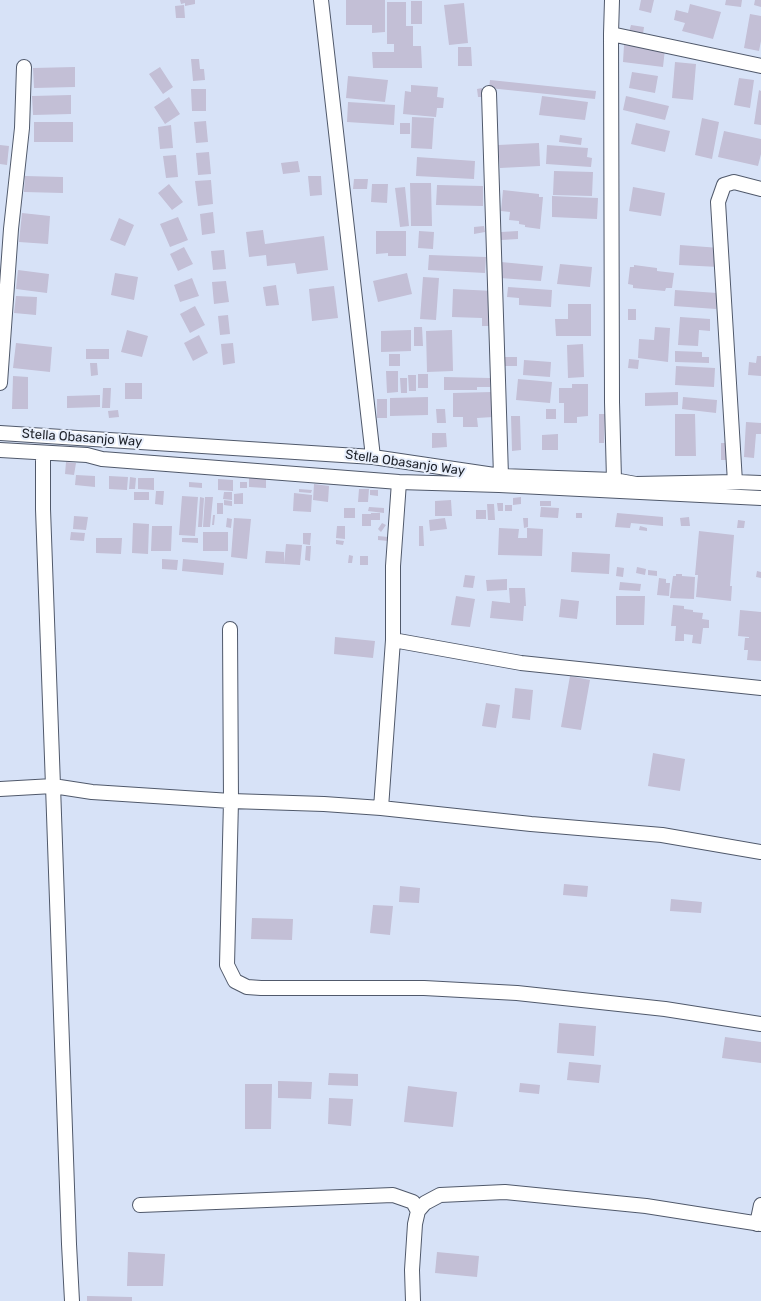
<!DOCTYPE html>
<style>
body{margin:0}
canvas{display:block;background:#d7e2f7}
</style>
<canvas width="761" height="1301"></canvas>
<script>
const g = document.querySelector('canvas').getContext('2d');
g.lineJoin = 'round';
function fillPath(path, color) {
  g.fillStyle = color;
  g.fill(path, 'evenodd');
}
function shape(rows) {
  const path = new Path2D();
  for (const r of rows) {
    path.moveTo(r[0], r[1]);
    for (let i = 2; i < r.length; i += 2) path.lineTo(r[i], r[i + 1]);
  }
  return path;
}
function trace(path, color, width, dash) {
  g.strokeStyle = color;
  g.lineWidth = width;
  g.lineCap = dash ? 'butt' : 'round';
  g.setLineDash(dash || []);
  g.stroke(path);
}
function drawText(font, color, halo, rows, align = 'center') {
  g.font = font + ' Rubik,sans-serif';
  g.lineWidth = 4;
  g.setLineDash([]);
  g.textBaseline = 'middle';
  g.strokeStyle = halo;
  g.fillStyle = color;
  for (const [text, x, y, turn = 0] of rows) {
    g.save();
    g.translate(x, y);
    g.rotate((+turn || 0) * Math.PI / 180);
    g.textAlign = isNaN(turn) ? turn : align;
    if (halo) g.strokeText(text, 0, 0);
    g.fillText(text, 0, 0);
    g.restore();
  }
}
const building = shape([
 [180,0,195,0,195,4,185,6,185,3,181,4],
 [346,0,385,0,385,32,372,33,372,25,346,25],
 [641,0,654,0,651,13,639,10],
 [726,0,742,0,741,7,725,5],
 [755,0,761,0,761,7,754,5],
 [411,1,422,1,422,24,411,24],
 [387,2,406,2,406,26,413,26,413,46,421,46,422,68,373,68,372,52,394,52,394,44,387,44],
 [464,3,468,43,449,45,444,5],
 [690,4,721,12,713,39,682,31,685,23,674,20,676,10,688,13],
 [184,5,185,18,176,18,175,6],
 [750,14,761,16,761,41,759,51,744,48],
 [631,25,644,27,643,34,629,32],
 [624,45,665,49,663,67,623,62],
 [458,47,471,47,472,66,458,66],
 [191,59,199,59,200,69,204,69,205,80,193,81],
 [675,62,696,64,693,100,672,98],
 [75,67,75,87,34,88,33,68],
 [160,67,173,87,163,94,149,74],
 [632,72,658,76,655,93,629,88],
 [348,76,388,80,385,102,346,98],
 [739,78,754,80,750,108,734,105],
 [490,80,596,91,595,99,489,88],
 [411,85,438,87,437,97,444,98,443,108,437,108,436,117,403,114,405,91,411,92],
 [482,88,483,97,478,97,477,89],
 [191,89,206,89,206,111,192,111],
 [759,90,761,91,761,125,754,124],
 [71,95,71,114,33,115,32,96],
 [542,96,588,102,585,120,539,115],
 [626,96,669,106,665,120,623,110],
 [169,97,180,114,165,124,154,107],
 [348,102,395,105,394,125,347,122],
 [412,117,434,118,432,149,411,148],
 [702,118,719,122,712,159,695,155],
 [206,121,208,142,196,143,194,122],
 [34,122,73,122,73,142,34,142],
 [400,123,410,123,410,134,400,134],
 [636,123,670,131,665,152,631,144],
 [171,125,173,148,160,149,158,127],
 [724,131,761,139,761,154,758,166,718,157],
 [560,135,582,138,581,145,559,142],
 [539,143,540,166,500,168,498,145],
 [0,145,9,146,7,165,0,164],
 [547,145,588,148,587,157,592,158,591,167,546,164],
 [209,152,211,174,198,175,196,153],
 [176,155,178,177,166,178,163,156],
 [417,157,475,161,474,179,416,176],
 [298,161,300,172,283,174,281,163],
 [554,171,593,172,592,196,553,195],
 [25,176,63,177,63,193,24,192],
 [308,176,321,176,322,195,310,196],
 [354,179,368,179,367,189,353,189],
 [211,180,213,204,198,206,195,181],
 [410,183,431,183,432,226,411,226],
 [169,184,183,202,172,210,158,193],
 [372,184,388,184,387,203,371,202],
 [437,185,483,186,483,206,436,205],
 [405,187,409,226,400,227,395,188],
 [633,187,665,193,661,216,629,211],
 [503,190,539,194,539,197,543,197,540,229,525,227,525,225,519,224,519,221,509,220,510,212,501,211],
 [552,196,598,198,597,219,552,217],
 [213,212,215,233,202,235,200,214],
 [22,213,50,216,48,244,19,242],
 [178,217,188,240,170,247,160,224],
 [119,218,134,225,125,246,110,240],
 [484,226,485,232,474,234,474,227],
 [263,230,265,244,324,236,328,270,297,274,295,263,267,266,266,255,249,257,246,232],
 [376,231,406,231,406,256,388,256,388,253,376,254],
 [419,231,434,232,433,249,418,248],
 [518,231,518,239,501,240,501,232],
 [680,245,720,248,719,267,679,265],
 [184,247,193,264,178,271,170,254],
 [224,250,226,269,213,270,211,251],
 [429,255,486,257,485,273,428,270],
 [501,262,543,266,541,281,500,278],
 [560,264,592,267,590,287,557,284],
 [634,265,657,268,657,271,674,273,672,288,666,288,665,291,633,288,633,285,628,284,630,267,634,267],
 [18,270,49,274,47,293,16,289],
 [115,273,138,277,134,300,111,295],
 [407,273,412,294,378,302,373,281],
 [423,277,439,278,436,320,420,319],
 [192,278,199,296,180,302,174,285],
 [226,281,229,302,214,304,212,282],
 [276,285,279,305,266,306,263,287],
 [334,286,338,318,312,321,309,289],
 [508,287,552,290,551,307,519,305,519,298,507,297],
 [453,289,493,291,492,326,482,326,482,318,452,317],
 [675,290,717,293,716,309,674,306],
 [16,296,37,297,36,315,14,313],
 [568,304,591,304,591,336,556,336,555,319,568,319],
 [195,306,205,325,190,333,180,314],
 [628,309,636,309,636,320,628,320],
 [228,315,230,334,220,335,218,316],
 [680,317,710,319,710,331,699,330,698,346,678,345],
 [414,327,422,327,423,346,414,346],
 [655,327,670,328,668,362,638,358,639,339,654,340],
 [127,330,148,336,142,357,121,352],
 [411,330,411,351,381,352,381,331],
 [452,330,453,371,427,372,426,331],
 [199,335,208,353,193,361,184,343],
 [16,343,52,347,50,372,13,368],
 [233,343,235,363,223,365,221,344],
 [583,344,584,377,568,378,567,345],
 [86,349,109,349,109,359,86,359],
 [675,351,702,352,702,357,709,357,709,363,675,362],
 [389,354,400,354,400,366,389,366],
 [757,356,761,356,761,376,748,375,749,362,756,363],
 [505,357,517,357,517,366,504,366],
 [629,359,639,360,638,369,628,368],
 [524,360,551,362,550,377,523,375],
 [90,363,97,363,98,375,91,376],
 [676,366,715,368,714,387,675,385],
 [386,371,398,371,398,392,387,393],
 [418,374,428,374,428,388,418,388],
 [408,375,416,375,416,391,409,391],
 [13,376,28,377,28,409,12,409],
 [444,377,490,378,490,387,477,387,477,390,444,390],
 [400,378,407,378,407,393,401,393],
 [518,379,552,382,550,403,516,400],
 [125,383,142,383,142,399,125,399],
 [572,384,588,384,588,416,577,417,577,423,564,423,564,403,559,403,559,388,572,388],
 [103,388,111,388,110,408,102,408],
 [492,392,493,417,477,418,478,427,463,427,463,417,453,417,453,393],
 [678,392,678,405,645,406,645,393],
 [100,395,100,407,67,408,67,396],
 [428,397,428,415,390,416,390,398],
 [683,397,717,400,716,413,682,409],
 [377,399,387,399,387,418,377,418],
 [436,409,445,409,446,423,437,423],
 [546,409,556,409,556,419,546,419],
 [118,410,119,417,109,418,108,411],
 [599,414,605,414,604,443,599,443],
 [675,414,695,414,696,456,675,456],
 [511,416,520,416,521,450,512,451],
 [746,422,761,423,761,434,756,434,754,458,744,457],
 [432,433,446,433,447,447,432,448],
 [558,434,558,450,542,450,542,435],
 [721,443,729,443,729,460,721,460],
 [66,462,76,463,74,475,65,474],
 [76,475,95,476,95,487,75,485],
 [109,476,128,477,127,490,109,489],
 [249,476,266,476,266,488,249,487],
 [130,477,136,478,135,489,129,489],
 [138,478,154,478,154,490,138,489],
 [218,479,233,480,233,491,218,490],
 [189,482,202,483,202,488,189,487],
 [240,482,247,482,247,488,240,488],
 [314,484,329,486,328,502,313,500],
 [299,489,312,490,311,493,299,492],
 [359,489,369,489,368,502,358,502],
 [370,490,378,490,378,496,370,495],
 [156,491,164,491,163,505,155,504],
 [134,492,149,492,149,500,134,500],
 [224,492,232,492,232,500,223,499],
 [243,493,243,504,234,504,234,494],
 [294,493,312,495,311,512,293,511],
 [182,496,198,497,195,536,179,535],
 [200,497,204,498,202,527,198,527],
 [205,497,213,497,210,527,203,527],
 [521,497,521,504,513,505,513,498],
 [224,500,232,501,232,506,224,505],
 [451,500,452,516,435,516,435,501],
 [540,501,551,501,551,506,540,506],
 [217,503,223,503,223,514,217,514],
 [497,503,503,503,503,511,498,511],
 [487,504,494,504,495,520,488,520],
 [505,505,512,505,512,511,505,511],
 [369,507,384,508,384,513,368,511],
 [541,507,559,508,558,518,540,517],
 [344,508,355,508,355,518,344,518],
 [476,510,486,510,486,519,476,519],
 [371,513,380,513,380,520,371,520],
 [576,513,582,513,582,518,576,518],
 [617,513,663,517,663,526,631,523,630,528,615,527],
 [362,514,371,514,371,526,362,526],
 [213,515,215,515,214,525,212,525],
 [74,516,88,517,86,530,73,529],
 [689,517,690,526,681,526,680,518],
 [227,518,232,519,231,528,226,527],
 [234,518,251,519,247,559,231,557],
 [445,518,447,529,430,531,429,520],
 [523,518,528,518,528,527,524,528],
 [738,520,745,521,744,528,737,528],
 [133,523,149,524,148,554,132,553],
 [382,523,386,525,381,532,378,529],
 [152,526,172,526,171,551,151,551],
 [337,526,345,526,345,539,336,538],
 [419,526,423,526,424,546,419,546],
 [640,526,647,528,647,531,639,530],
 [499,528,519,529,518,538,527,538,527,528,543,529,542,556,498,555],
 [699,531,734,535,730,586,732,586,731,601,696,597,698,575,695,575],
 [71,532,85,533,84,541,70,540],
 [203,532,228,532,228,551,203,551],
 [303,533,311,533,310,545,303,544],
 [378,536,388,537,388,541,378,540],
 [96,538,122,538,121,554,96,553],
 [182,538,198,538,198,543,182,542],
 [336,540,344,541,343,545,336,544],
 [286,544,302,545,300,565,284,564],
 [306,546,311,546,310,561,305,560],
 [266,551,284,552,284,564,265,563],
 [572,552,610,554,609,574,571,572],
 [349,555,353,556,352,563,348,563],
 [360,556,368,556,368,565,360,565],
 [162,559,178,560,177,570,162,569],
 [183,559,224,563,223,575,182,571],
 [617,567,624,568,623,577,616,576],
 [637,567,646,569,645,575,636,573],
 [648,570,657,571,657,576,648,575],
 [757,571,761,572,761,578,756,577],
 [676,574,682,574,682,576,695,577,694,599,670,598,673,576,676,576],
 [465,575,475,576,473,588,463,587],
 [659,578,666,579,666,583,670,583,669,596,657,595],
 [507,579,507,590,487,591,486,580],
 [620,582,641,584,640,591,619,590],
 [509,588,525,588,526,606,524,606,523,621,490,618,492,601,510,603],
 [456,596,475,599,470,627,451,625],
 [616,596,645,596,644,625,616,625],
 [561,599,579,601,577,619,559,617],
 [673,605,684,606,684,609,693,610,693,612,703,613,702,619,709,620,709,628,703,628,701,644,692,643,693,635,684,634,684,641,675,641,676,626,671,626],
 [740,610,761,612,761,661,747,660,748,650,744,650,745,638,749,638,749,637,738,636],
 [335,637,375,641,373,658,334,654],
 [570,676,590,680,581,730,561,727],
 [515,688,533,690,530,720,512,718],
 [486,703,500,705,496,728,482,726],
 [653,753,685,759,680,791,648,786],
 [564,884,588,886,587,897,563,895],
 [400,886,420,888,419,903,399,902],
 [671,899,702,902,701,913,670,911],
 [373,905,393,906,390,935,370,933],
 [252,918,293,919,292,940,251,939],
 [559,1023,596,1026,594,1056,557,1053],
 [725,1037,761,1042,761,1063,722,1058],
 [569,1062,601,1065,599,1083,567,1080],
 [329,1073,358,1074,358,1086,328,1085],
 [278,1081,312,1082,311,1099,278,1098],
 [520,1083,540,1085,539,1094,519,1092],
 [245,1084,272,1084,271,1129,245,1129],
 [408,1086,457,1092,453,1127,404,1122],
 [329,1098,353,1099,351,1126,328,1124],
 [128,1252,165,1254,163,1286,127,1286],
 [437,1252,479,1256,477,1277,435,1273],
 [87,1296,132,1297,132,1301,87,1301]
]);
const minor = shape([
 [321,0,373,457],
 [612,0,611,34,612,402,614,480],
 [611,34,761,66],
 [489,93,501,476],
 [0,383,11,229,22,128,24,67],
 [0,433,373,457,501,476,614,480,636,484,735,482,761,483],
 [0,450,87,455,102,459,399,482,499,485,761,498],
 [43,453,43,509,53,786,69,1244,72,1301],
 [735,482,718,202,724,185,734,182,761,189],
 [230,629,231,801,227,965,235,981,247,987,261,988,424,988,517,993,665,1009,761,1024],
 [393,640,521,663,761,688],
 [0,789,53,786,92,792,231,801,324,804,381,808,531,824,662,835,761,852],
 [381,808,393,640,393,566,399,482],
 [140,1205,393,1195,413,1202,418,1211],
 [757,1224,761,1205],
 [413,1301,412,1270,415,1224,418,1211,425,1203,440,1195,505,1192,646,1206,761,1224]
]);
const streetNames = [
 ["Stella Obasanjo Way",82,438,4],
 ["Stella Obasanjo Way",405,463,8]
];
fillPath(building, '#c3bfd6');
trace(minor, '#50596b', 16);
trace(minor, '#fff', 14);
drawText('13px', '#1e222a', '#e8effc', streetNames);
</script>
